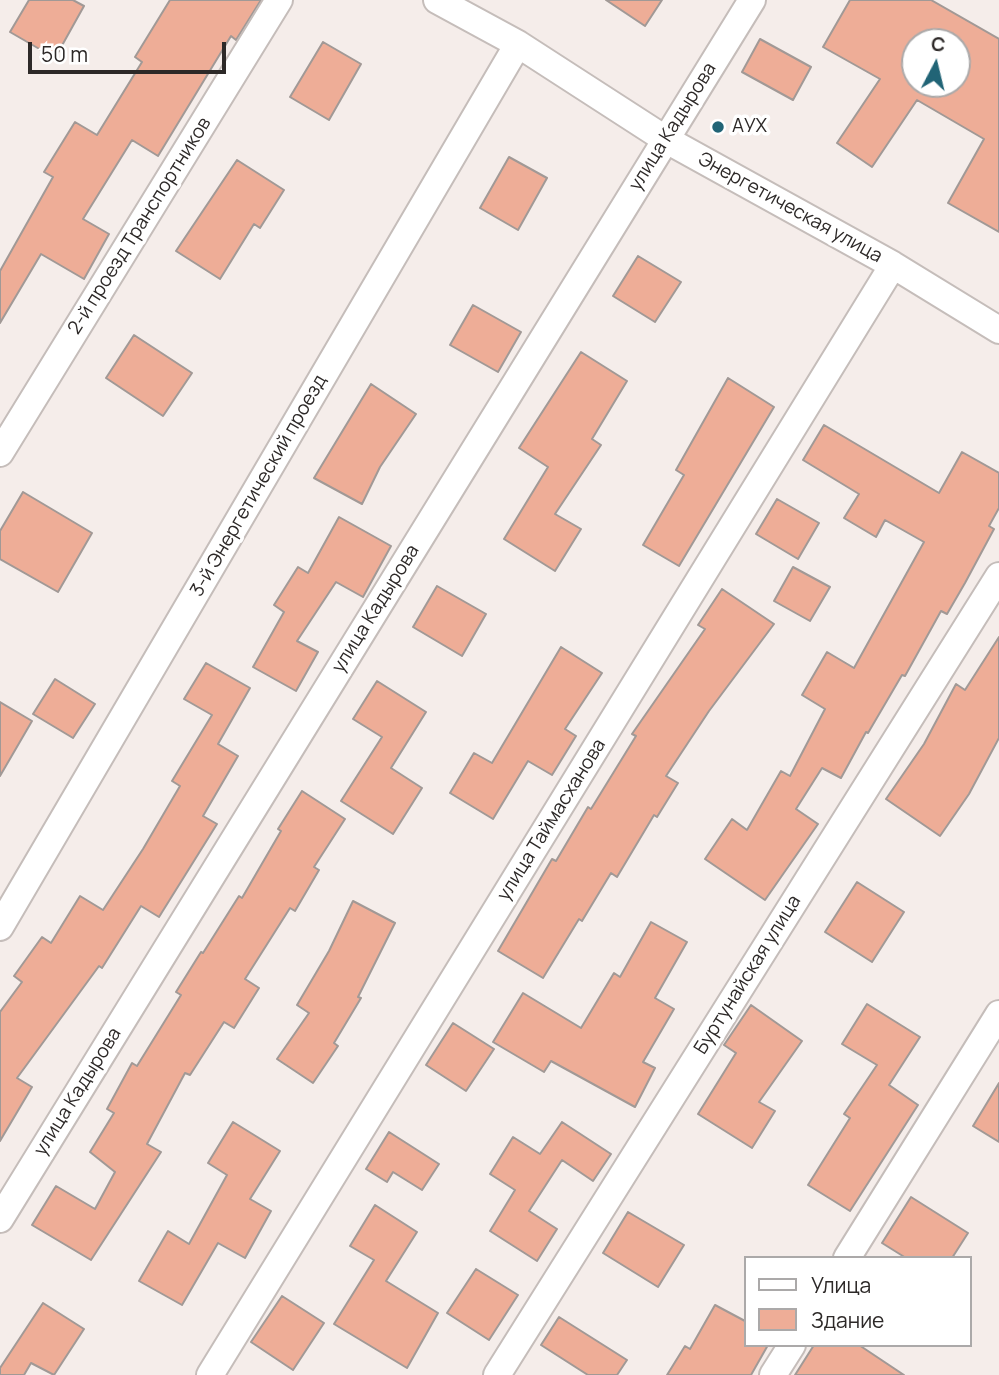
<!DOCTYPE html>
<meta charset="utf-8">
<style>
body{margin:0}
#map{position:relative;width:999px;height:1375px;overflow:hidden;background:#f5edea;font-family:Manrope,sans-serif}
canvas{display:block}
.legend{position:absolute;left:744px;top:1256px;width:228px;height:91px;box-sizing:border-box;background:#fff;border:2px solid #aba9a9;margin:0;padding:9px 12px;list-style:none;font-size:21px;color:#2d2928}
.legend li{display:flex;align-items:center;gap:14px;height:35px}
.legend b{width:35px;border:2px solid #aba9a9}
.north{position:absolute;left:901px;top:28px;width:70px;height:70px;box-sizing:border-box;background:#fff;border:2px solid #aba9a9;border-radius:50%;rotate:7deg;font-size:19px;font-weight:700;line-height:28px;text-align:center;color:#2d2928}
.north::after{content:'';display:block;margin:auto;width:24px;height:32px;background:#216476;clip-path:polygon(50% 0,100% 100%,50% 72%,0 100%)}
.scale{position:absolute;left:28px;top:42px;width:198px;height:32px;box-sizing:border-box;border:4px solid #2d2928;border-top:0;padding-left:9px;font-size:21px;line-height:24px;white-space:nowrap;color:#2d2928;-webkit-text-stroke:5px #fff;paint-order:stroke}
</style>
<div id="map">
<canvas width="999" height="1375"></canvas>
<ul class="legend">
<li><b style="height:9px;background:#fff"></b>Улица</li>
<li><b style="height:19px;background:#eead97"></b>Здание</li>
</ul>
<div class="north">С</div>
<div class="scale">50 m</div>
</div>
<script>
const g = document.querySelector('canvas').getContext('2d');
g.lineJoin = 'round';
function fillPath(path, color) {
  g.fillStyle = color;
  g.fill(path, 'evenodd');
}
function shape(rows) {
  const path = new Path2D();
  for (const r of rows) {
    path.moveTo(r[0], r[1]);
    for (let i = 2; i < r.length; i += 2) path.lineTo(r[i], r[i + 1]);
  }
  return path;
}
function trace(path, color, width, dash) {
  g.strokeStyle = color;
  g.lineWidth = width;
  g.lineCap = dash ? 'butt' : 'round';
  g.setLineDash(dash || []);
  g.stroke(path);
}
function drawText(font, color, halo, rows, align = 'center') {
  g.font = font + ' Manrope,sans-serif';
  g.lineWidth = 7;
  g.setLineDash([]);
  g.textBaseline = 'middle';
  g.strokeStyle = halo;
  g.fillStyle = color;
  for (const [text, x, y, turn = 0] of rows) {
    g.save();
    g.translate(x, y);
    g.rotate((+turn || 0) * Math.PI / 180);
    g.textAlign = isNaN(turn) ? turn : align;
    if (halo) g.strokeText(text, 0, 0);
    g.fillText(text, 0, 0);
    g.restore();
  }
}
const building = shape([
 [29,0,73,0,84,6,55,58,10,32,29,0],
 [170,0,261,0,236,40,231,36,158,156,132,140,83,219,109,234,84,279,41,254,0,323,0,271,53,177,44,172,75,122,97,135,142,62,135,57,170,0],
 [606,0,662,0,645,26,606,0],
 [850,0,931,0,999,39,999,232,948,203,984,139,917,100,872,167,837,143,880,79,823,47,850,0],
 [915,42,957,42,957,84,915,84,915,42],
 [760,39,811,67,793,100,742,72,760,39],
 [323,42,361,64,329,120,290,97,323,42],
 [509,157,547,178,518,230,480,208,509,157],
 [237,160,284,190,260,228,254,224,220,279,176,251,237,160],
 [638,256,681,282,655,322,613,296,638,256],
 [473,305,521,332,498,372,450,345,473,305],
 [134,335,192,373,163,416,106,378,134,335],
 [581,352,627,381,592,439,601,445,555,514,581,529,555,571,504,539,548,467,519,448,581,352],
 [728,378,774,407,679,566,643,545,684,475,676,470,728,378],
 [371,384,416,414,380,467,362,504,314,478,371,384],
 [824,425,939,493,962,452,999,473,999,508,989,526,994,529,965,583,947,614,941,611,905,676,902,675,868,733,866,732,841,778,822,768,796,809,818,824,765,900,705,859,732,819,747,830,781,771,790,776,825,709,802,695,827,652,854,668,924,542,885,520,876,537,844,518,859,494,803,460,824,425],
 [23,492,92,533,58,592,0,559,0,531,23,492],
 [777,499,819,523,798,559,756,534,777,499],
 [339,517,391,546,363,597,336,582,297,641,318,652,296,691,253,667,284,612,274,605,298,567,308,573,339,517],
 [793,567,830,587,810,621,774,601,793,567],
 [437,586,486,614,462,656,413,627,437,586],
 [722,589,774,624,709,711,666,776,678,783,657,817,654,815,617,877,611,873,582,921,579,919,543,978,498,951,552,859,556,861,588,807,591,809,636,736,632,734,705,629,698,625,722,589],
 [999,637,999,738,969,794,940,836,886,799,924,744,956,684,965,690,999,637],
 [561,647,602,673,565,729,576,736,552,775,528,761,493,819,450,793,474,753,492,763,561,647],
 [206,663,250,688,218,744,238,756,203,816,217,824,159,917,141,906,102,968,99,966,17,1078,32,1087,0,1141,0,1012,22,982,14,976,42,937,51,943,80,896,103,910,143,849,180,786,172,781,212,715,184,699,206,663],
 [55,679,95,704,73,738,33,714,55,679],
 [377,681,426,712,391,768,422,788,393,834,341,801,382,737,353,719,377,681],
 [0,702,32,721,0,776,0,702],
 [302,791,345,819,314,867,319,870,295,911,290,908,245,979,259,988,234,1028,224,1022,190,1075,185,1073,147,1144,161,1152,91,1260,32,1225,56,1186,95,1209,115,1172,90,1152,114,1113,107,1109,132,1063,137,1066,181,995,176,992,201,952,203,953,239,896,242,898,281,831,278,829,302,791],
 [857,882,904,912,872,962,825,932,857,882],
 [353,901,395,923,358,997,361,998,334,1043,338,1046,313,1083,277,1059,309,1013,297,1005,329,951,353,901],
 [651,922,687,942,655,998,674,1009,643,1062,655,1068,635,1107,551,1061,544,1072,493,1042,523,993,581,1028,614,973,620,977,651,922],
 [867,1004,920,1037,889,1085,918,1105,850,1211,808,1185,850,1118,844,1114,877,1065,842,1044,867,1004],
 [751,1005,802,1041,759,1102,775,1111,752,1148,698,1114,736,1053,724,1045,751,1005],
 [453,1023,494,1049,466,1091,426,1065,453,1023],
 [999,1083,999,1142,973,1126,999,1083],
 [233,1122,280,1151,250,1199,271,1211,245,1258,218,1243,182,1305,139,1281,168,1231,189,1244,227,1175,208,1163,233,1122],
 [562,1122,611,1154,593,1181,562,1160,529,1211,557,1229,537,1261,490,1231,515,1190,490,1174,513,1137,540,1154,562,1122],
 [389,1132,439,1164,422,1190,393,1172,387,1182,366,1169,389,1132],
 [911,1197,968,1233,952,1258,906,1258,882,1243,911,1197],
 [375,1205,417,1232,386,1281,438,1313,407,1368,334,1324,374,1260,350,1246,375,1205],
 [628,1212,684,1245,658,1287,603,1253,628,1212],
 [476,1269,518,1295,489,1340,447,1313,476,1269],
 [282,1296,324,1323,293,1370,251,1342,282,1296],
 [43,1303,84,1329,54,1375,31,1363,24,1375,0,1375,0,1368,43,1303],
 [715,1305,745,1321,745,1345,768,1345,751,1375,667,1375,685,1346,690,1349,715,1305],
 [559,1317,627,1360,617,1375,588,1375,541,1345,559,1317],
 [814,1345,859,1345,904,1375,795,1375,814,1345]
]);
const street = shape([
 [437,0,518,44,665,139,893,265,999,330],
 [0,453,279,0],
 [0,927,518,44],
 [0,1219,752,0],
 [847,1258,999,1014],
 [210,1375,893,265],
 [497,1375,999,576],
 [773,1375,792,1345]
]);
const markers = [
 [718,127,7,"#216476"]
];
const streetNames = [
 ["улица Кадырова",673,127,-58],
 ["Энергетическая улица",790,208,29],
 ["2-й проезд Транспортников",140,226,-58],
 ["3-й Энергетический проезд",259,486,-60],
 ["улица Кадырова",376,609,-58],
 ["улица Таймасханова",552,820,-58],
 ["Буртунайская улица",748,975,-58],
 ["улица Кадырова",78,1092,-58]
];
const poiNames = [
 ["АУХ",732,127]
];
fillPath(building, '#eead97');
trace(building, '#a19996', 2);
trace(street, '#c5bdba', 30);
trace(street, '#fff', 26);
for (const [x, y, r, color] of markers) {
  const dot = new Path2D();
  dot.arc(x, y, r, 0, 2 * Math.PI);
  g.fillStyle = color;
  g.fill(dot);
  trace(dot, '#fff', 2.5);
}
drawText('19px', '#2d2928', '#fff', streetNames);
drawText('19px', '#2d2928', '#fff', poiNames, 'left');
</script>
